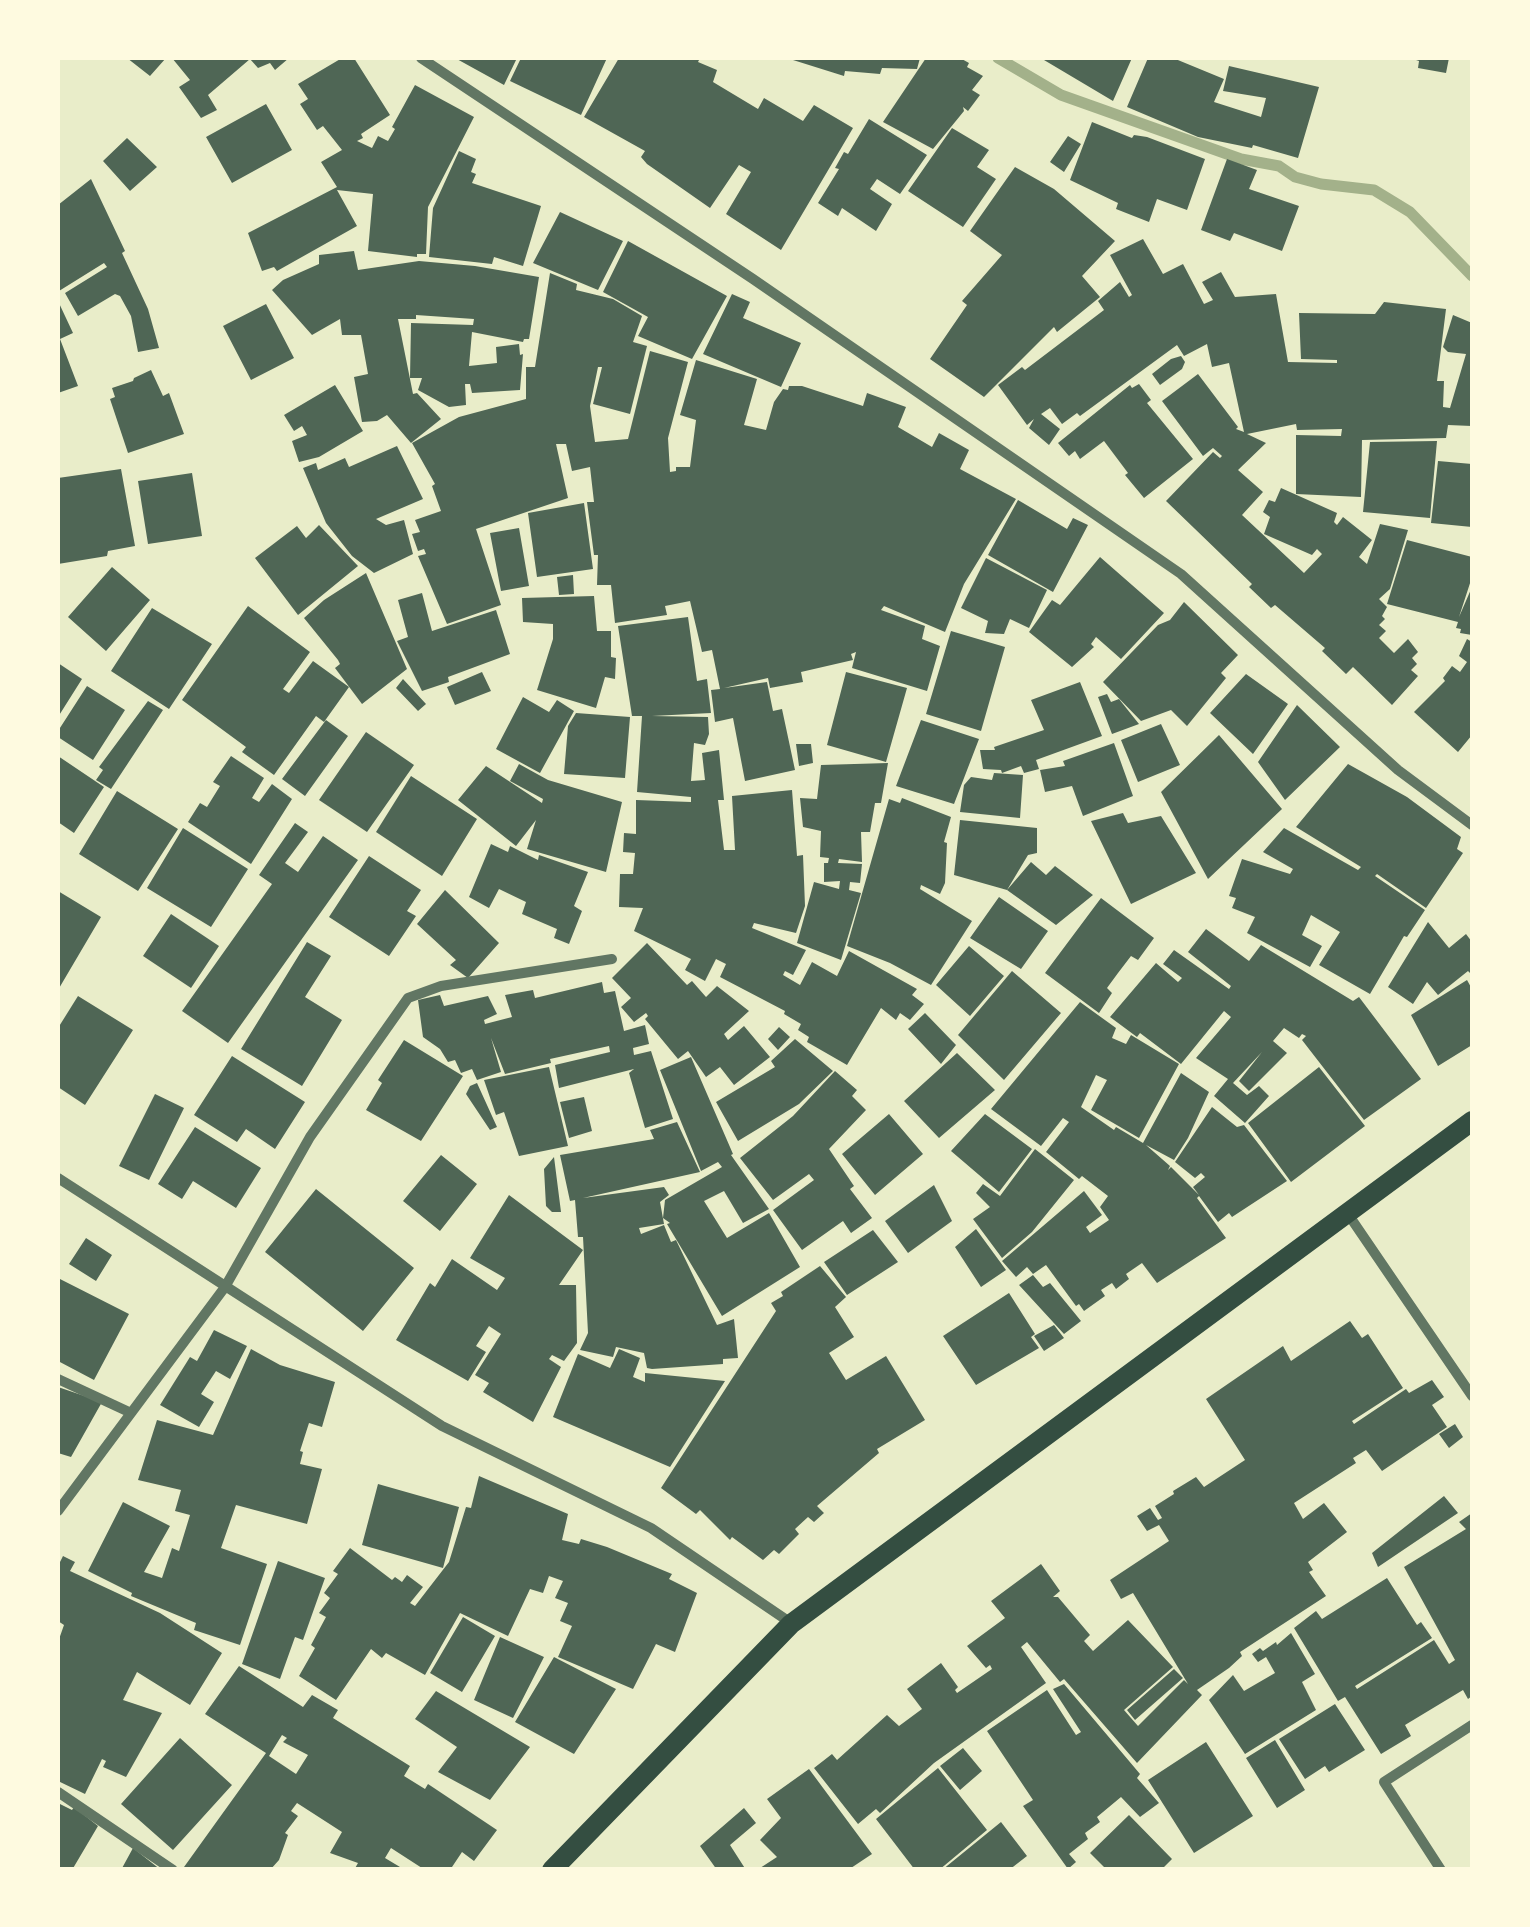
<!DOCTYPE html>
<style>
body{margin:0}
#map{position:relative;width:1530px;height:1927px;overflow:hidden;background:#e9edc9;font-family:Cabin,sans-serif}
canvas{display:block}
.frame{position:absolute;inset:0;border:60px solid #fefae0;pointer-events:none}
</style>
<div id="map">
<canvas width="1530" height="1927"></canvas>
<div class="frame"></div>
</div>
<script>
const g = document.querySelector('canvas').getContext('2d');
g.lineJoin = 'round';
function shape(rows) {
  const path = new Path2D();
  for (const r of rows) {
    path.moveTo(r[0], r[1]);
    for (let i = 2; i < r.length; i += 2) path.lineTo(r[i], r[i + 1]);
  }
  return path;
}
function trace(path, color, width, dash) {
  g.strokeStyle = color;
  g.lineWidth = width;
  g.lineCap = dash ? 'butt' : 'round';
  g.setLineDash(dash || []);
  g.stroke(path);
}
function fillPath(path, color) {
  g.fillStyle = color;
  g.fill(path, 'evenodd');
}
const stream = shape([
 [998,58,1061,95,1241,159,1279,166,1295,177,1321,184,1374,190,1410,212,1472,276]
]);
const building = shape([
 [127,58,166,58,150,76],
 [172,58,289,58,275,70,270,63,258,68,250,59,208,95,217,110,201,118,179,87,190,80],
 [342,58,354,58,390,115,361,134,363,138,357,141,372,148,378,136,388,141,395,129,392,127,415,85,474,117,428,207,426,254,417,254,417,257,368,251,373,194,337,190,357,226,277,271,274,267,262,271,248,233,337,187,321,162,342,150,323,126,317,130,300,104,308,99,298,84],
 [455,58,517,58,504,85],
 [521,58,607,58,581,115,510,81],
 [619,58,700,58,698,62,717,70,713,82,758,109,764,98,803,121,814,105,853,128,781,250,726,214,751,172,739,165,710,208,647,164,641,157,645,151,584,117],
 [794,58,920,58,917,69,882,68,880,74,845,71,844,76,793,60],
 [926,58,960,58,969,63,967,67,983,76,972,90,980,95,968,111,963,107,964,111,933,149,883,122],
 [1046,58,1132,58,1113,101,1044,60],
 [1148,58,1173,58,1224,79,1214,102,1261,117,1266,98,1223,91,1229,66,1319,87,1298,158,1253,145,1252,148,1198,137,1127,107],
 [1410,58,1449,58,1446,73,1418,68,1419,61],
 [266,104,292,150,232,183,206,137],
 [869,119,927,155,900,194,877,179,870,189,892,204,876,231,842,208,838,216,818,203,839,169,835,168,844,152,848,154],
 [1092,122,1132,138,1134,135,1147,137,1205,159,1187,210,1157,199,1149,222,1116,209,1118,203,1070,180],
 [952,128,989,150,977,167,996,179,963,227,908,191],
 [1068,136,1081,144,1064,172,1050,162],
 [127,138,157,167,130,191,103,161],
 [459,151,476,159,471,172,476,174,472,183,541,206,523,266,494,257,492,264,429,257,433,208],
 [1227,159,1257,170,1249,189,1299,206,1282,251,1234,233,1230,241,1201,230],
 [1015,167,1054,189,1115,241,1082,276,1100,297,1057,332,1054,327,984,397,930,359,967,305,962,301,1002,255,970,231],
 [91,179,125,251,122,253,148,309,159,348,138,352,131,316,120,296,115,294,78,316,65,293,107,267,104,263,59,291,58,289,58,205],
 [560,212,623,241,598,290,533,263],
 [1143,239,1163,274,1183,264,1204,304,1213,300,1202,282,1221,272,1235,297,1276,294,1288,362,1337,363,1337,360,1301,359,1299,313,1375,314,1384,302,1446,309,1437,381,1444,381,1443,407,1450,408,1466,354,1448,352,1443,347,1453,315,1472,323,1472,426,1448,425,1446,438,1362,440,1361,497,1296,494,1296,435,1341,436,1342,429,1297,430,1296,424,1247,434,1266,443,1238,470,1263,492,1242,515,1304,573,1322,554,1317,549,1312,555,1264,534,1270,517,1263,512,1269,500,1275,502,1281,488,1337,513,1334,522,1337,525,1343,517,1372,540,1359,557,1367,564,1380,524,1408,530,1390,589,1379,599,1387,607,1382,616,1385,619,1379,625,1386,631,1379,638,1394,653,1408,639,1418,652,1412,658,1417,664,1411,670,1418,676,1392,705,1353,667,1346,674,1322,651,1325,648,1275,605,1271,608,1249,587,1252,584,1166,501,1213,452,1220,458,1222,456,1213,448,1203,456,1162,401,1198,374,1238,427,1236,429,1244,432,1229,363,1212,367,1207,344,1184,356,1177,345,1080,416,1077,413,1062,424,1050,408,1041,414,1060,429,1049,445,1029,428,1034,419,1027,425,998,385,1022,367,1025,370,1104,310,1098,301,1120,282,1129,297,1132,295,1110,255],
 [628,241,727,296,692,359,638,336,648,317,603,292],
 [354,251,358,270,419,261,475,266,539,277,529,339,524,339,523,342,472,332,469,366,497,363,496,347,519,344,520,355,523,354,520,390,472,393,470,384,465,384,466,405,449,407,418,390,422,378,410,378,411,323,473,325,474,319,416,315,416,319,398,319,413,394,417,393,441,419,411,443,387,415,377,421,362,422,354,377,368,374,361,335,342,335,340,319,312,335,272,290,283,280,319,264,319,255],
 [550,273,577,284,576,290,613,299,642,316,633,342,647,346,630,414,593,404,602,367,598,367,590,406,595,442,628,439,650,351,688,362,668,438,670,472,676,471,676,467,690,467,696,420,680,415,696,360,757,379,744,425,766,430,774,402,783,389,788,390,789,386,802,386,863,406,867,393,906,407,898,427,932,447,939,433,969,450,960,469,1016,499,964,584,945,632,884,606,881,610,925,626,922,639,940,646,927,691,852,668,856,652,851,654,853,660,801,672,803,682,770,688,768,678,724,688,767,682,773,711,782,709,795,770,745,781,733,718,715,722,711,690,720,689,712,650,702,652,690,601,665,606,667,615,615,623,611,585,597,585,598,555,594,555,587,502,594,502,590,467,572,471,566,444,556,444,568,498,476,529,501,605,447,624,418,556,426,554,424,549,418,551,412,534,420,532,415,520,441,511,432,486,435,484,412,443,459,417,526,399,526,367,535,367],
 [732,294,750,302,743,318,801,343,781,387,703,354],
 [58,301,73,333,60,339,78,386,58,393],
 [266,304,294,358,251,380,223,326],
 [1181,356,1185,362,1182,369,1160,385,1152,374,1171,359],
 [151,370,163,396,169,393,184,434,128,453,110,399,115,397,112,388,133,381,134,378],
 [1139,384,1151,400,1147,403,1193,459,1144,498,1125,475,1128,473,1104,441,1080,459,1075,451,1069,456,1058,443,1130,385,1132,388],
 [335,385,363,431,319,457,299,462,292,441,307,435,302,426,294,431,284,415],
 [1437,441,1430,518,1363,512,1370,442],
 [397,446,423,499,376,519,386,525,404,520,413,554,374,573,352,556,326,523,303,468,316,463,318,470,345,458,349,467],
 [1438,461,1472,464,1472,527,1431,523],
 [121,469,135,546,108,551,107,556,58,564,58,478],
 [192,473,202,536,148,544,138,481],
 [1018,500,1067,529,1073,518,1088,525,1053,592,988,555],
 [584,503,593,569,537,577,528,513],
 [319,525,358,566,298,615,255,558,297,526,306,538],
 [519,528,529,586,501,591,490,533],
 [1407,540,1472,557,1472,577,1459,617,1472,587,1472,635,1460,633,1461,629,1456,628,1458,622,1387,604],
 [1100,557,1164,613,1121,659,1096,637,1091,644,1094,647,1072,667,1029,632,1052,600,1060,605],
 [986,558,1047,590,1029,628,1010,619,1004,634,985,633,988,621,961,608],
 [112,567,150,600,106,651,68,617],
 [366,573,407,669,362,704,335,668,340,664,338,660,304,618,324,600],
 [573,575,574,594,559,595,557,577],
 [422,593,432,631,496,610,510,654,448,677,449,682,422,691,397,641,408,637,398,600],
 [594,596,597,631,611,631,611,657,616,658,615,679,605,677,596,708,537,690,553,639,553,624,523,622,522,598],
 [1184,602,1238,655,1221,673,1226,678,1187,726,1171,710,1141,721,1103,682,1158,625,1170,620],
 [248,606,310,652,283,689,289,693,313,661,349,687,324,722,316,716,274,775,242,752,246,747,182,700],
 [152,608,212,644,169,709,111,671],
 [688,617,697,681,707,679,711,713,652,716,708,717,709,734,705,745,694,743,691,781,705,780,702,753,719,750,724,800,718,800,724,850,735,850,732,796,792,790,797,856,803,855,805,906,796,933,754,923,752,928,806,950,793,975,785,971,783,975,800,985,812,962,837,976,849,951,917,989,912,995,924,1004,910,1020,900,1013,896,1020,881,1008,847,1065,807,1042,809,1037,798,1030,801,1024,784,1014,785,1011,720,977,726,964,716,959,705,981,685,970,691,959,634,931,643,908,619,907,620,874,633,874,635,853,623,852,624,833,636,834,636,800,691,802,691,797,637,792,642,716,632,716,618,626],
 [951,631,1005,647,981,731,926,714],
 [1467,639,1472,642,1472,735,1458,752,1414,712,1445,681,1443,678,1452,666,1460,672,1467,662,1459,656],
 [58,663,82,679,58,717],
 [482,672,491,691,455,705,447,687],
 [846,672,907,688,886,762,827,745],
 [1246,674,1288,704,1253,754,1210,713],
 [403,679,426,704,418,711,396,688],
 [1080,682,1102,736,1036,760,1039,769,1024,773,1021,766,1002,773,1001,770,983,769,980,750,995,750,994,747,1044,730,1031,700],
 [87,686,125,710,93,760,58,737,58,731],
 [1107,694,1111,702,1119,699,1139,724,1112,734,1098,697],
 [523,697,549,712,557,700,574,711,540,773,496,749],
 [148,701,163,710,111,789,96,780,103,770,99,767],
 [1297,705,1340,747,1285,800,1258,762],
 [576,713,630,717,625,778,564,774,568,726],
 [326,720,348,736,305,796,282,779],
 [921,720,979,739,954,804,896,786],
 [1161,724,1180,765,1138,782,1121,740],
 [366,732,414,765,367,832,319,800],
 [1219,735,1282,809,1208,879,1161,792],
 [1114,743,1133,796,1083,816,1072,786,1045,792,1040,770,1065,766,1063,761],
 [796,744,811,744,813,763,799,766],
 [58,756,104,787,74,833,58,822],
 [231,756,264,778,252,798,259,802,272,784,292,799,251,864,188,822,200,803,207,807,220,786,213,782],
 [888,763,881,803,875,803,870,832,861,832,862,862,839,859,838,863,862,864,860,883,850,882,849,890,861,893,841,960,797,943,814,882,839,889,840,881,824,882,824,863,828,863,829,858,820,857,821,831,803,827,800,798,817,799,821,765],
 [519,764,548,780,622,802,606,872,527,849,536,820,516,846,458,800,486,766,542,803,543,799,510,781],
 [1348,764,1407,797,1461,837,1457,849,1463,853,1426,908,1377,874,1375,876,1425,910,1407,937,1404,936,1370,994,1319,965,1340,932,1311,915,1302,935,1322,946,1310,967,1247,933,1255,917,1232,908,1236,898,1229,896,1242,859,1290,874,1293,869,1263,852,1284,828,1358,870,1361,867,1296,827],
 [994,773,1023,775,1020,818,960,812,964,785,971,777,992,780],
 [411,776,477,819,442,876,376,832],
 [117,791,178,829,138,891,79,854],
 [902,798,951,817,944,842,947,843,945,883,940,894,921,885,920,889,972,921,931,985,890,963,847,946,889,799,900,803],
 [1123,813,1128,823,1161,816,1196,873,1131,904,1091,821],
 [960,820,1037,828,1037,853,1028,855,1007,890,1031,862,1046,875,1055,866,1093,895,1056,925,1007,890,954,875],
 [295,823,308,832,285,863,298,872,323,836,358,860,228,1043,182,1011,272,884,259,875],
 [183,828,248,869,211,927,147,888],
 [491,844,508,852,510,846,538,860,539,855,588,872,574,906,582,911,569,944,554,938,557,929,522,914,526,902,499,889,489,908,469,897],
 [369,856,421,890,407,911,416,916,389,956,329,917],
 [445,890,499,943,468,978,450,965,456,960,417,924],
 [58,891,101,917,58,990],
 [999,897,1048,931,1021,969,970,938],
 [1101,898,1154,938,1138,960,1131,956,1118,973,1107,988,1112,993,1099,1013,1045,973],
 [171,914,219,946,191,988,143,956],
 [1428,922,1449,948,1466,934,1472,942,1472,975,1468,971,1438,995,1427,982,1413,1004,1388,987],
 [1206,929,1249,961,1261,945,1353,1001,1359,997,1421,1079,1364,1120,1302,1040,1306,1036,1302,1034,1299,1038,1284,1028,1273,1041,1287,1053,1249,1091,1239,1081,1262,1052,1233,1083,1247,1095,1259,1086,1269,1096,1245,1123,1214,1096,1228,1079,1196,1058,1231,1017,1224,1011,1181,1064,1140,1033,1137,1037,1110,1017,1156,963,1178,982,1182,978,1163,964,1174,950,1229,989,1231,986,1188,952],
 [307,942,331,956,305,997,342,1020,302,1086,241,1049],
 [647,943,687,985,692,981,706,997,717,986,749,1011,724,1034,728,1040,744,1026,770,1057,734,1085,720,1067,706,1077,688,1051,678,1059,645,1019,648,1016,646,1013,634,1022,621,1007,631,998,612,978],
 [969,946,1004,976,970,1016,936,985],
 [1012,971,1061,1013,1004,1080,958,1035],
 [1467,980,1472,989,1472,1045,1438,1066,1411,1015],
 [602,982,604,993,615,991,624,1031,645,1025,649,1044,633,1048,634,1055,651,1051,673,1119,645,1128,629,1073,634,1069,559,1088,555,1065,610,1052,609,1046,550,1059,551,1063,505,1074,491,1038,501,1072,477,1080,472,1069,461,1073,455,1060,448,1062,440,1049,423,1037,418,1000,440,995,444,1006,488,996,497,1014,484,1020,485,1024,512,1017,505,995,533,990,535,998],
 [78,996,133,1030,85,1105,58,1087,58,1028],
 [1080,1002,1116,1028,1112,1038,1126,1044,1131,1035,1179,1064,1139,1138,1091,1110,1107,1080,1096,1075,1081,1107,1114,1130,1116,1127,1143,1143,1181,1073,1209,1092,1188,1138,1174,1160,1146,1145,1170,1166,1168,1170,1171,1167,1199,1195,1193,1187,1205,1177,1201,1173,1195,1178,1175,1162,1212,1107,1237,1127,1244,1125,1287,1181,1232,1217,1229,1213,1218,1222,1199,1196,1197,1198,1226,1238,1157,1283,1142,1263,1126,1274,1129,1279,1116,1289,1112,1283,1101,1290,1105,1296,1084,1311,1079,1304,1076,1306,1046,1265,1033,1274,1027,1267,1016,1277,1002,1261,1084,1191,1102,1215,1086,1227,1090,1233,1109,1220,1100,1207,1108,1196,1082,1176,1079,1179,1046,1152,1069,1122,1063,1118,1041,1146,991,1109],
 [925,1013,956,1045,941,1064,908,1029],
 [779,1027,790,1037,778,1050,768,1039],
 [795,1039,833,1071,799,1104,738,1141,716,1102,775,1067,771,1061],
 [404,1040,463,1076,421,1141,366,1110,382,1083,378,1080],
 [957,1053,995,1090,939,1138,904,1101],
 [232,1056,305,1102,275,1149,246,1129,237,1142,194,1115],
 [691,1057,733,1154,731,1155,769,1209,743,1223,724,1191,704,1201,727,1238,769,1213,800,1267,722,1316,667,1224,670,1223,663,1218,665,1200,722,1167,718,1162,701,1171,660,1070],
 [549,1067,568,1146,519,1156,504,1112,496,1115,484,1080],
 [1319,1067,1365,1126,1291,1182,1248,1123],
 [835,1071,857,1090,852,1096,866,1110,829,1149,854,1186,850,1189,872,1218,851,1233,843,1221,802,1250,773,1210,814,1180,809,1174,773,1200,740,1158,793,1116],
 [477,1083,497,1127,490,1130,466,1094,470,1086],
 [155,1094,184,1108,149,1180,119,1166],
 [584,1097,592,1131,569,1138,560,1102],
 [889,1114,923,1154,875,1195,842,1154],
 [985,1114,1032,1149,999,1192,951,1151],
 [677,1122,700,1172,583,1198,664,1187,669,1195,660,1202,664,1224,639,1228,641,1234,664,1225,671,1242,676,1240,717,1325,734,1319,738,1358,723,1359,723,1364,652,1369,647,1368,644,1353,616,1347,613,1357,580,1350,588,1333,583,1237,578,1237,575,1200,570,1201,560,1155,654,1139,650,1130],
 [195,1127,261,1168,236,1208,193,1181,182,1199,158,1184],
 [1035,1149,1074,1180,1032,1232,1002,1258,973,1219,990,1207,976,1193,983,1184,1000,1196],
 [441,1155,477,1184,440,1231,403,1201],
 [554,1157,561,1212,552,1212,546,1206,544,1169],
 [934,1185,952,1221,908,1253,885,1221],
 [316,1189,414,1268,363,1331,265,1252],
 [509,1195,583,1250,559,1285,576,1285,577,1343,564,1361,552,1355,549,1359,561,1367,533,1422,483,1392,489,1383,475,1375,501,1334,489,1326,476,1346,486,1352,468,1381,396,1340,430,1283,435,1287,452,1259,497,1290,505,1278,470,1258],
 [976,1229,1006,1270,981,1287,955,1247],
 [873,1230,898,1262,847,1295,824,1262],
 [86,1238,112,1255,96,1281,69,1264],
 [820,1266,846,1297,835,1307,854,1337,829,1353,846,1380,886,1356,925,1420,877,1449,879,1453,817,1506,824,1513,814,1522,808,1517,795,1529,799,1534,779,1554,774,1550,763,1560,732,1537,730,1540,700,1510,696,1514,661,1488,776,1311,771,1303,783,1296,781,1292],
 [1033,1275,1043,1287,1050,1283,1081,1321,1064,1334,1019,1285],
 [58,1278,129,1314,94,1380,58,1361],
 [1009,1293,1035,1334,1031,1337,1039,1348,976,1385,943,1336],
 [1350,1321,1362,1338,1368,1334,1403,1388,1352,1421,1354,1424,1406,1389,1409,1393,1432,1380,1444,1397,1432,1405,1447,1427,1382,1471,1366,1450,1353,1458,1356,1463,1294,1503,1303,1519,1324,1503,1347,1532,1308,1562,1313,1570,1309,1572,1326,1596,1240,1652,1242,1656,1229,1668,1197,1690,1202,1695,1137,1763,1064,1679,1060,1682,1027,1642,1021,1647,1046,1683,934,1763,880,1813,876,1809,858,1824,814,1768,832,1754,837,1760,887,1715,899,1726,922,1709,907,1689,941,1663,958,1687,955,1690,957,1693,992,1669,990,1665,986,1668,967,1646,1005,1618,991,1601,1041,1564,1060,1591,1053,1597,1058,1597,1090,1635,1084,1641,1093,1651,1128,1620,1173,1667,1124,1710,1138,1726,1184,1680,1188,1684,1133,1593,1121,1599,1110,1580,1169,1541,1159,1525,1147,1531,1137,1516,1150,1508,1158,1520,1162,1518,1155,1506,1174,1494,1173,1491,1196,1477,1204,1487,1245,1460,1206,1399,1283,1346,1291,1361],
 [1054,1325,1064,1338,1044,1351,1034,1336],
 [214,1330,247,1346,230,1379,216,1371,201,1394,214,1402,199,1427,160,1405,190,1357,197,1361],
 [251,1349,280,1365,335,1382,322,1427,309,1423,300,1451,303,1452,300,1464,322,1469,307,1524,236,1505,221,1548,267,1564,240,1645,194,1630,196,1623,131,1596,132,1593,88,1571,123,1502,170,1526,144,1572,162,1578,172,1548,179,1551,190,1515,175,1511,181,1490,138,1480,157,1420,213,1435],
 [619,1349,640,1358,633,1377,645,1382,645,1373,725,1381,670,1467,553,1417,578,1354,610,1368],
 [58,1387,102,1402,71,1457,58,1453],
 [1455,1424,1463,1437,1449,1448,1439,1434],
 [479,1476,568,1514,562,1540,579,1544,581,1539,607,1547,672,1574,669,1579,697,1593,675,1652,656,1644,633,1689,558,1657,572,1626,560,1621,568,1603,555,1598,563,1581,549,1576,543,1593,530,1589,508,1636,460,1613,425,1675,386,1653,382,1658,371,1649,336,1700,299,1676,315,1648,311,1645,326,1617,319,1613,330,1598,324,1593,338,1574,333,1571,350,1548,392,1580,395,1577,402,1582,407,1575,423,1587,410,1603,415,1606,449,1562,466,1507,471,1508],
 [378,1484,459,1507,443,1568,362,1545],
 [1444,1496,1458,1513,1378,1567,1372,1553],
 [1472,1513,1472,1696,1468,1699,1463,1690,1405,1725,1411,1736,1381,1754,1345,1697,1338,1701,1294,1628,1316,1611,1322,1619,1387,1578,1417,1625,1421,1622,1432,1638,1355,1686,1357,1689,1434,1640,1449,1664,1455,1660,1404,1567,1466,1529,1459,1522],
 [63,1556,75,1562,70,1571,160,1613,222,1653,190,1705,137,1672,123,1700,162,1713,126,1777,103,1767,106,1761,102,1759,85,1794,58,1781,58,1642,64,1625,58,1621,58,1566],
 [278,1561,325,1578,303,1640,295,1637,280,1679,242,1664],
 [463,1617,495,1636,462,1692,430,1673],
 [1291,1633,1315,1674,1302,1682,1316,1710,1245,1754,1209,1700,1233,1675,1244,1691,1275,1673,1266,1657,1258,1662,1252,1654,1260,1648,1263,1651,1276,1642,1277,1645],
 [500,1637,544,1657,513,1718,474,1700],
 [554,1657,616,1689,574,1754,515,1722],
 [239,1666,303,1707,312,1695,338,1710,333,1718,410,1766,404,1776,425,1789,428,1784,497,1830,474,1861,462,1852,450,1870,425,1870,391,1848,385,1858,405,1870,354,1870,358,1863,330,1853,342,1832,297,1803,291,1811,298,1816,285,1833,288,1835,279,1860,270,1870,187,1870,184,1867,266,1753,205,1714],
 [282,1735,287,1738,283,1742,308,1755,296,1774,269,1756],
 [1174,1669,1183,1678,1135,1720,1127,1710],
 [1064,1684,1140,1774,1137,1778,1159,1803,1140,1817,1121,1797,1097,1817,1100,1822,1085,1833,1088,1839,1069,1854,1076,1862,1068,1869,1023,1806,1033,1800,987,1731,1047,1690,1076,1735,1081,1732,1053,1689],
 [436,1691,530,1747,490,1800,438,1772,457,1747,415,1719],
 [1335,1704,1365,1750,1329,1772,1325,1766,1305,1779,1279,1739],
 [180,1738,232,1785,173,1850,121,1804],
 [1275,1740,1305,1790,1277,1808,1246,1758],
 [1206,1742,1253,1816,1194,1853,1148,1780],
 [963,1748,982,1771,960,1790,940,1766],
 [938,1768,987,1830,939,1870,915,1870,876,1819],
 [809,1769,872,1854,848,1870,757,1870,777,1857,760,1840,781,1818,767,1799],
 [58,1803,72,1810,74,1807,98,1826,72,1870,58,1870],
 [744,1808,756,1823,730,1845,746,1870,717,1870,700,1846],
 [1129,1815,1172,1859,1161,1870,1107,1870,1090,1853],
 [1001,1822,1027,1856,1009,1870,942,1870],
 [133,1848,161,1870,121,1870]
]);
const minor = shape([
 [421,58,753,279,1181,574,1398,770,1472,825],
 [58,1178,442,1426,651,1528,791,1623],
 [1348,1214,1472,1396],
 [58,1379,129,1412],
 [58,1511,225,1287,310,1137,408,998,441,986,612,959],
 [58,1792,173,1870],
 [1441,1870,1384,1782,1472,1725]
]);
const secondary = shape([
 [552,1870,791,1624,1472,1121]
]);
trace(stream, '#a3b18a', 11);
fillPath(building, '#4f6655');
trace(minor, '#617663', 10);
trace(secondary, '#344e41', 20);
</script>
